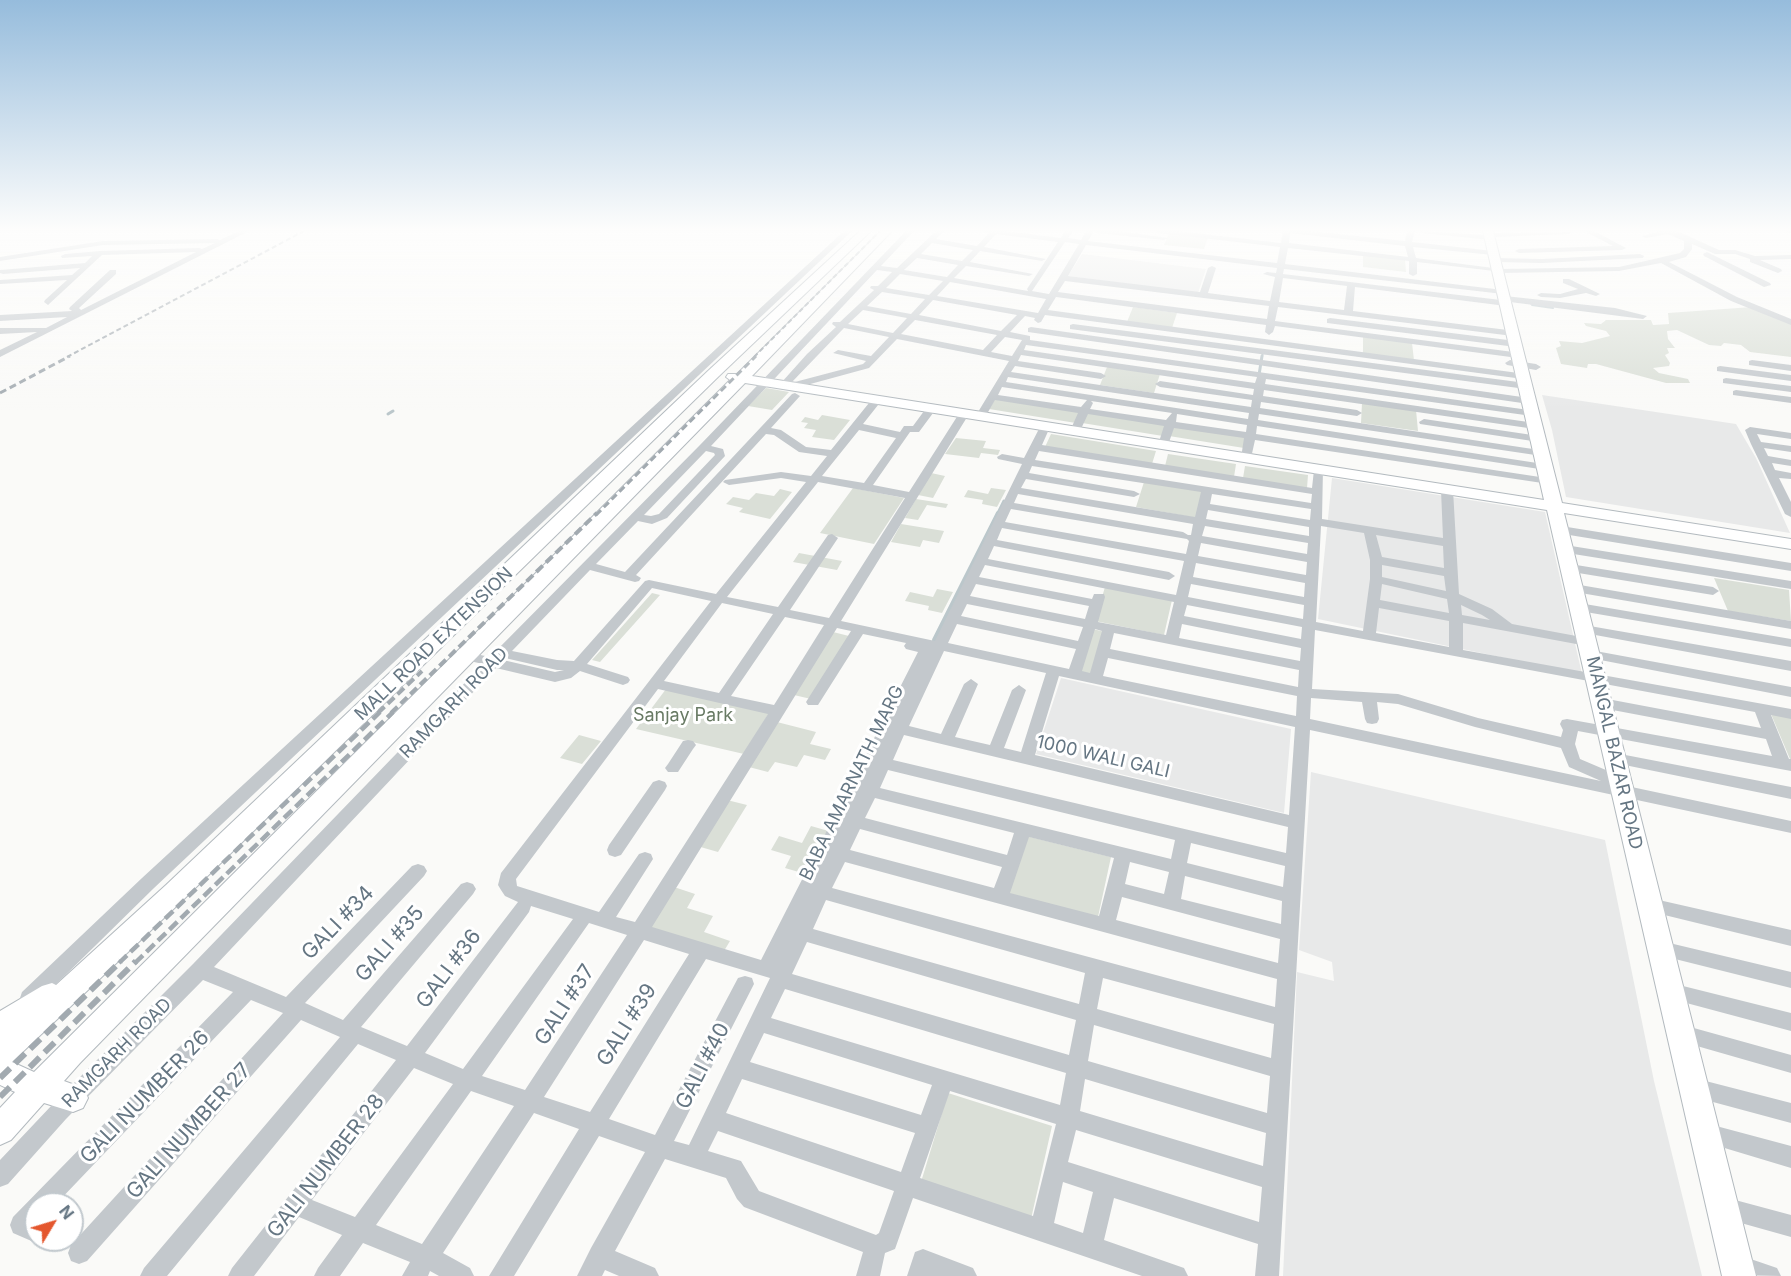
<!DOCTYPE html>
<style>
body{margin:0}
#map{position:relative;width:1791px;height:1276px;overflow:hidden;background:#fafaf8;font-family:Inter,sans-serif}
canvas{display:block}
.north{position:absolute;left:24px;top:1192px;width:60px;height:60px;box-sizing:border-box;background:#fff;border:2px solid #c1c8cd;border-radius:50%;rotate:52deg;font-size:16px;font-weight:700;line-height:24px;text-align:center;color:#657683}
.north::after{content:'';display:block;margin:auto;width:21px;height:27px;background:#e4572e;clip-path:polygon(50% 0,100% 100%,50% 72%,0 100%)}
</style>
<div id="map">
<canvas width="1791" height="1276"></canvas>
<div class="north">N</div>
</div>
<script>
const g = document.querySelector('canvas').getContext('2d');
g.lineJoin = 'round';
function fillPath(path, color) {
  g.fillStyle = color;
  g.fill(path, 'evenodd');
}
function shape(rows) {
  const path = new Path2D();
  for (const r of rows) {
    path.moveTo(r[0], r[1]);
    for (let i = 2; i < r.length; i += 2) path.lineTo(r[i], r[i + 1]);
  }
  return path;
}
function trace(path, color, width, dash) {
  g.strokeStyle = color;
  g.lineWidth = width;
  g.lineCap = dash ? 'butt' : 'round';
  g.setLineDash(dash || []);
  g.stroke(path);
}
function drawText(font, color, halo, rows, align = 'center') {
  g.font = font + ' Inter,sans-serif';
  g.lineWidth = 6;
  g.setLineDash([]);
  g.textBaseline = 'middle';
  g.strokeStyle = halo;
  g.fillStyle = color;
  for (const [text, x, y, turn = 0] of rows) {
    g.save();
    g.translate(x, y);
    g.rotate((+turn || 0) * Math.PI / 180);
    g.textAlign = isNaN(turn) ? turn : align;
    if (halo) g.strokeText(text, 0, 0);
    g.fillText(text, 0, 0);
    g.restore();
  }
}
const built = shape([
 [1082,254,1206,269,1198,293,1068,276],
 [1542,395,1736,424,1756,458,1790,533,1566,497,1552,430],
 [1332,478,1545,512,1582,674,1318,619],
 [1061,678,1291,729,1284,813,1036,754],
 [1311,772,1605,840,1654,1081,1702,1276,1283,1276,1297,972,1334,981,1332,962,1299,950]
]);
const green = shape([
 [1169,233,1208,238,1204,249,1164,245],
 [1363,255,1405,259,1406,272,1363,267],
 [1133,307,1177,313,1172,328,1127,322],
 [1752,307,1791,324,1791,357,1750,352,1741,345,1724,343,1721,346,1709,345,1677,330,1667,331,1668,339,1675,348,1667,348,1669,353,1665,355,1670,363,1669,366,1653,368,1659,373,1688,379,1690,383,1666,383,1596,364,1588,364,1587,368,1561,364,1556,348,1561,346,1559,341,1582,343,1610,336,1606,331,1586,326,1584,323,1601,324,1606,320,1651,320,1653,325,1669,324,1668,313],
 [1363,337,1412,343,1414,360,1363,353],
 [1107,367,1160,374,1154,393,1100,385],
 [766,388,789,392,772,410,748,406],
 [995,399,1081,412,1076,423,989,409],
 [1362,403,1416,410,1418,431,1361,423],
 [1087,413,1166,425,1163,436,1082,423],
 [822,415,850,420,834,440,812,437,816,430,804,428,808,423,801,422,805,417,818,420],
 [1172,426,1246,437,1244,448,1169,436],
 [1051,434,1156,451,1152,464,1045,447],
 [956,438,986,441,983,448,1000,450,998,455,981,453,979,458,945,454],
 [1168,454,1236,464,1234,477,1165,466],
 [1245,466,1308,475,1307,488,1243,478],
 [931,473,945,476,933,498,918,495],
 [1144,482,1203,491,1197,518,1136,507],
 [853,488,904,498,874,544,820,533],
 [991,488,1006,490,997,507,982,504,983,500,964,497,968,490,988,494],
 [780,489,792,492,770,519,739,512,743,508,726,504,733,497,749,500,756,493,774,496],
 [916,499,948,504,946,508,927,505,918,520,905,518],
 [901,524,944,531,939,543,923,540,920,547,891,542],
 [799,553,842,561,837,570,793,562],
 [1714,578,1789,590,1791,621,1728,611],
 [1105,587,1172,600,1164,635,1095,621],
 [937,589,953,592,942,613,928,610,929,606,905,601,910,592,933,597],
 [652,593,660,595,600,662,592,660],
 [1093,629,1105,632,1091,674,1079,671],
 [833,632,849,636,811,699,794,695],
 [666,689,769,713,744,754,636,729],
 [1771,714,1791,718,1791,759,1790,759],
 [773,721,816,732,810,744,831,749,825,760,804,755,797,767,775,762,768,772,745,766],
 [579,735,601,741,582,764,560,758],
 [727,800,747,805,718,852,697,846],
 [811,826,832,832,809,875,785,868,791,856,771,850,779,836,802,843],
 [1026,836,1111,857,1098,917,1008,893],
 [674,887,695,894,687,908,713,916,704,932,730,941,724,951,649,927],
 [948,1093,1052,1126,1031,1219,921,1182]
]);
const streamFar2 = shape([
 [1530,302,1532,305,1553,308],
 [1262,357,1263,352]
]);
const streamFar1 = shape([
 [1259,375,1262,356],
 [388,414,393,411],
 [997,515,1004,501]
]);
const stream = shape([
 [934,640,998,513]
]);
const street = shape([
 [239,231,249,231,0,357,0,350,37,332,0,334,0,328,46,328,67,317,0,321,0,315,72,311,69,309,70,307,110,270,116,270,116,274,79,308,81,310,196,252,102,255,48,305,44,302,45,300,67,280,0,284,0,280,72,275,80,268,3,274,0,273,0,270,85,263,92,256,62,258,61,256,65,254,100,251,199,248,202,249,215,243,103,245,0,261,0,257,103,241,217,239,220,240,239,231],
 [844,231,852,231,154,888,36,1004,29,1006,22,1004,20,998,22,992,142,878,844,231],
 [906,231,914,231,881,266,897,268,936,231,944,231,936,239,977,246,989,233,983,231,1005,231,1061,238,1065,231,1073,231,1068,238,1081,240,1086,231,1094,231,1088,241,1277,263,1280,247,1158,233,1154,231,1177,231,1281,243,1283,231,1309,231,1405,241,1407,231,1415,231,1412,242,1493,251,1497,253,1493,255,1413,247,1416,258,1501,269,1619,267,1680,253,1684,249,1684,241,1668,234,1646,238,1642,236,1661,231,1677,231,1719,250,1735,250,1755,256,1791,255,1791,259,1760,260,1781,269,1782,271,1778,273,1750,262,1750,259,1735,254,1715,254,1692,244,1692,249,1686,257,1669,262,1737,297,1791,319,1791,325,1731,301,1661,263,1619,271,1498,273,1494,271,1417,262,1417,274,1413,276,1409,274,1409,261,1288,248,1285,264,1503,290,1507,292,1503,294,1284,269,1283,274,1501,300,1505,296,1615,308,1647,316,1643,319,1510,302,1506,306,1355,287,1353,311,1516,331,1516,335,1513,336,1278,307,1275,321,1521,353,1521,357,1518,358,1275,326,1273,332,1269,335,1265,332,1266,325,1056,297,1048,310,1526,374,1526,378,1523,379,1045,315,1041,322,1038,323,1034,320,1035,318,1025,316,1010,332,1030,336,1030,340,1536,411,1537,413,1532,416,1266,379,1265,384,1535,423,1540,426,1535,429,1264,390,1263,396,1357,410,1362,413,1357,416,1261,402,1260,408,1546,451,1547,453,1542,456,1259,414,1258,420,1550,465,1550,469,1546,470,1257,426,1256,434,1553,479,1553,483,1549,484,1255,440,1251,458,1246,461,1241,458,1244,438,1174,428,1168,445,1163,448,1158,445,1164,426,1088,414,1080,431,1075,434,1070,431,1078,413,995,400,984,419,980,420,975,417,1009,361,897,339,869,368,792,389,781,387,781,383,807,354,836,327,832,324,833,322,840,322,874,290,870,288,871,286,878,286,892,272,877,270,711,446,723,449,725,456,667,518,652,524,638,521,596,564,625,572,792,394,795,393,800,396,771,428,781,430,806,447,831,450,873,398,877,397,882,400,863,424,900,432,904,426,913,426,927,407,935,407,936,409,919,432,910,432,873,485,909,492,960,412,968,412,969,414,841,621,935,641,1022,464,998,459,997,457,1002,454,1024,458,1041,425,1049,425,1050,427,1042,445,1312,488,1314,470,1319,467,1323,468,1322,519,1443,538,1441,490,1447,487,1453,490,1459,594,1492,609,1512,624,1587,638,1594,642,1587,646,1463,623,1463,650,1791,709,1791,719,1771,715,1789,759,1791,759,1791,771,1578,731,1575,744,1580,759,1627,779,1629,783,1627,786,1791,821,1791,833,1310,730,1279,1276,1255,1276,1258,1244,1114,1198,1104,1240,1184,1268,1188,1276,1142,1276,913,1198,895,1249,885,1253,880,1276,856,1276,863,1252,744,1207,737,1199,726,1178,665,1159,615,1251,655,1268,659,1276,619,1276,605,1270,602,1276,577,1276,591,1248,645,1152,599,1136,514,1276,489,1276,579,1129,534,1113,443,1253,470,1268,474,1276,439,1276,430,1271,428,1276,402,1276,410,1262,363,1243,340,1276,314,1276,318,1268,342,1235,299,1217,254,1276,228,1276,232,1268,396,1060,358,1044,167,1276,140,1276,144,1268,340,1037,301,1020,87,1261,79,1264,71,1261,68,1253,71,1245,283,1013,251,1000,56,1204,36,1204,36,1240,44,1240,36,1243,13,1233,10,1225,13,1217,233,992,203,980,66,1119,8,1184,0,1187,0,1160,52,1105,193,964,483,664,461,659,459,656,461,653,466,652,490,657,700,445,906,231],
 [1290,233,1405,246,1408,257,1289,243,1290,233],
 [996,234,1058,242,1027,289,1028,291,954,278,966,266,1029,276,1033,274,970,262,980,251,1042,261,1046,259,984,247,996,234],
 [1065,242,1079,244,1049,294,1032,291,1065,242],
 [932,243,973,250,962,261,921,254,932,243],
 [1086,245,1277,268,1276,273,1267,272,1263,274,1275,277,1270,301,1208,293,1216,268,1212,266,1208,268,1200,292,1068,276,1086,245],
 [917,258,958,265,947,277,904,270,917,258],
 [900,274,943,281,929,295,886,288,900,274],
 [1283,278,1347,286,1344,310,1279,302,1283,278],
 [1065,281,1269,306,1267,319,1058,292,1065,281],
 [950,282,1046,299,1038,313,937,296,950,282],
 [882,292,925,299,911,314,867,306,882,292],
 [933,300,1017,315,1001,331,919,315,933,300],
 [863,310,907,318,893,333,848,324,863,310],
 [915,320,997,335,983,350,901,334,915,320],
 [844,328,889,337,871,356,838,350,833,353,866,361,863,364,791,383,844,328],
 [1005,337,1022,340,1012,356,991,352,1005,337],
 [1026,345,1257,377,1255,383,1024,350,1026,345],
 [1021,355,1254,389,1253,395,1160,381,1155,384,1160,387,1252,400,1251,407,1011,372,1015,366,1101,379,1106,376,1101,373,1018,361,1021,355],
 [1008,377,1249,413,1248,419,1006,382,1008,377],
 [1002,387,1087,400,1081,407,998,395,1002,387],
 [1091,401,1172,413,1166,420,1090,409,1093,403,1091,401],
 [1177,414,1247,425,1246,432,1176,422,1177,414],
 [859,430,896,438,864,483,822,476,859,430],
 [766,434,774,435,799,452,827,456,811,476,781,472,725,480,723,482,729,485,781,478,806,482,716,594,649,580,645,581,574,661,557,660,512,651,590,570,635,582,639,581,641,578,636,575,766,434],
 [706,451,714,453,715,455,659,514,651,516,644,515,706,451],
 [1039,451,1312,494,1311,503,1035,460,1039,451],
 [1032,466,1201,492,1195,517,1021,488,1026,479,1134,497,1140,494,1134,491,1029,473,1032,466],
 [818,482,905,498,829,618,790,610,838,538,832,534,828,535,778,607,727,597,818,482],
 [1018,494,1193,524,1191,535,1188,535,1183,532,1014,503,1018,494],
 [1212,494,1311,509,1310,520,1210,504,1212,494],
 [1011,509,1187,539,1189,541,1186,554,1005,522,1011,509],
 [1208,510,1309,527,1309,536,1206,519,1208,510],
 [1205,526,1308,543,1307,554,1202,536,1205,526],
 [1321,526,1364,533,1370,560,1370,579,1363,631,1316,622,1321,526],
 [1002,528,1184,561,1176,595,988,559,994,546,1169,580,1175,576,1169,572,997,540,1002,528],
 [1376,535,1443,546,1444,568,1382,557,1376,535],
 [1201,543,1307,562,1306,575,1198,556,1201,543],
 [1196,563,1305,583,1304,597,1193,577,1196,563],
 [985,565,1174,602,1166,635,1098,622,1105,597,1104,594,1094,594,1092,599,979,577,985,565],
 [1382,565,1444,576,1446,591,1382,577,1382,565],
 [976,584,1089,606,1085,619,970,596,976,584],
 [1191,584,1304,605,1303,619,1188,597,1191,584],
 [1382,584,1447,599,1449,613,1380,600,1382,584],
 [652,588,711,601,501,873,498,885,501,890,505,896,518,902,407,1046,361,1027,473,894,476,889,473,884,467,882,461,884,343,1020,305,1003,424,876,427,871,424,866,418,864,412,866,286,997,214,967,496,668,555,682,571,678,580,671,623,685,628,683,630,680,628,677,587,664,652,588],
 [722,603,773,614,719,693,664,681,722,603],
 [967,604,1083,627,1078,641,961,616,967,604],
 [1187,605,1302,627,1301,639,1184,616,1187,605],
 [1461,605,1482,615,1490,620,1462,615,1461,605],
 [1379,608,1449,621,1449,647,1376,633,1379,608],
 [785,617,824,625,774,705,731,696,785,617],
 [957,624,1076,649,1069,669,948,643,957,624],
 [1182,624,1301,648,1300,661,1179,638,1182,624],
 [837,628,851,631,806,702,808,705,818,705,863,634,906,643,904,646,906,649,918,652,761,960,652,927,837,628],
 [1095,629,1102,631,1090,673,1082,671,1095,629],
 [1315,630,1755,712,1761,728,1602,698,1595,703,1602,708,1766,739,1772,756,1567,719,1562,720,1560,724,1563,730,1561,737,1478,718,1398,694,1312,689,1315,630],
 [1114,633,1299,670,1298,687,1110,649,1114,633],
 [944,651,1046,673,1021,752,1004,748,1026,690,1019,685,1012,690,990,745,955,737,978,684,971,679,964,684,941,734,909,726,944,651],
 [505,658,557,670,564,670,555,672,503,660,505,658],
 [1108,658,1297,696,1296,716,1103,676,1108,658],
 [1059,676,1295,727,1289,815,1035,755,1059,676],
 [658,689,768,714,635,922,616,917,653,859,651,854,645,852,639,854,599,912,517,886,516,879,658,689],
 [1311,698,1362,702,1365,719,1367,723,1372,724,1377,723,1379,719,1377,702,1398,704,1475,727,1561,748,1569,767,1601,781,1310,719,1311,698],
 [904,735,1288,827,1286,853,893,760,904,735],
 [888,770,1175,840,1171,859,880,788,888,770],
 [875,798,1014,833,1007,855,865,818,875,798],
 [860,829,1002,867,994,888,850,850,860,829],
 [1029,837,1114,858,1099,916,1010,893,1029,837],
 [1191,843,1285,866,1283,887,1187,863,1191,843],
 [845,862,1277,979,1275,1007,832,888,845,862],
 [1130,862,1169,872,1164,894,1125,884,1130,862],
 [1185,876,1282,901,1281,924,1181,899,1185,876],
 [1122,897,1280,939,1278,963,1116,920,1122,897],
 [826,900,1085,973,1079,1004,813,929,826,900],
 [531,906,573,919,463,1069,425,1053,529,912,531,906],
 [589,923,627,935,525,1090,482,1076,589,923],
 [644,940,689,954,590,1112,544,1097,644,940],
 [807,942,1076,1020,1069,1055,792,974,807,942],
 [706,959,770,978,689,1145,674,1141,754,984,752,978,745,976,738,978,655,1135,609,1119,706,959],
 [1103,978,1274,1024,1271,1058,1097,1009,1103,978],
 [785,989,1066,1073,1060,1105,771,1018,785,989],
 [1094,1025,1270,1076,1267,1113,1088,1061,1094,1025],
 [764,1033,932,1085,921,1115,750,1062,764,1033],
 [414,1068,453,1084,355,1217,312,1200,414,1068],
 [742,1079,915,1133,901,1172,726,1113,742,1079],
 [1085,1079,1266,1133,1263,1166,1080,1111,1085,1079],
 [471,1091,514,1106,422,1244,376,1225,471,1091],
 [950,1091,1056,1124,1033,1216,920,1178,950,1091],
 [1076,1130,1262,1187,1259,1222,1068,1162,1076,1130],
 [718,1131,894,1191,879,1233,876,1235,759,1191,741,1161,708,1151,718,1131],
 [1063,1182,1093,1192,1083,1233,1054,1223,1063,1182],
 [1094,231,1118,231,1168,238,1164,240,1098,233,1094,231],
 [1419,231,1485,235,1489,233,1572,232,1568,234,1493,237,1490,240,1423,233,1419,231],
 [1584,231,1594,231,1626,248,1622,250,1519,253,1515,251,1519,249,1613,246,1584,231],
 [1786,231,1791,231,1791,233,1787,233,1786,231],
 [1707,252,1770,283,1771,285,1764,287,1704,256,1703,254,1707,252],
 [1640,254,1644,256,1643,258,1542,263,1495,262,1491,260,1495,258,1542,259,1640,254],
 [1563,279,1569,279,1600,294,1596,296,1586,293,1560,298,1541,297,1537,295,1541,293,1560,294,1578,289,1563,283,1563,279],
 [1330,318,1516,341,1521,344,1516,347,1327,323,1327,319,1330,318],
 [1073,324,1526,383,1531,386,1526,389,1070,329,1070,325,1073,324],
 [1031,327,1529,398,1534,401,1529,404,1028,332,1028,328,1031,327],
 [1510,360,1536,364,1541,367,1536,370,1507,365,1505,363,1510,360],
 [1752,360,1791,365,1791,371,1749,365,1749,361,1752,360],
 [1720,366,1791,375,1791,381,1717,371,1717,367,1720,366],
 [1726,378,1791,386,1791,392,1723,383,1723,379,1726,378],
 [1736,390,1791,397,1791,403,1733,395,1733,391,1736,390],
 [1424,419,1539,436,1544,439,1539,442,1420,424,1419,422,1424,419],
 [1750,427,1791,433,1791,439,1757,434,1761,442,1791,446,1791,452,1764,448,1768,456,1791,460,1791,466,1772,463,1775,470,1791,473,1791,479,1779,478,1791,502,1791,517,1785,514,1751,444,1745,430,1750,427],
 [1561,526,1791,563,1791,571,1557,533,1555,530,1561,526],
 [1565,545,1791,581,1791,589,1561,552,1559,549,1565,545],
 [1570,564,1713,587,1719,591,1713,595,1566,571,1564,568,1566,565,1570,564],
 [1574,584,1791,621,1791,629,1569,591,1568,588,1569,585,1574,584],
 [1579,603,1791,639,1791,647,1574,610,1572,607,1574,604,1579,603],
 [1584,625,1791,661,1791,671,1579,632,1577,629,1579,626,1584,625],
 [1590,650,1791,687,1791,697,1585,657,1583,654,1585,651,1590,650],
 [688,740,693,741,696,745,693,749,678,772,668,772,665,768,668,764,683,741,688,740],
 [1615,753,1791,787,1791,799,1610,762,1607,758,1610,754,1615,753],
 [659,780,665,782,667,786,665,790,621,855,615,857,609,855,607,850,609,845,653,782,659,780],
 [1650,898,1791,930,1791,946,1644,910,1641,905,1644,900,1650,898],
 [1661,941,1791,972,1791,988,1655,954,1652,949,1655,944,1661,941],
 [1671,983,1791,1013,1791,1031,1664,997,1662,991,1664,985,1671,983],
 [1683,1025,1791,1055,1791,1073,1676,1040,1673,1034,1676,1028,1683,1025],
 [1694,1078,1791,1103,1791,1123,1687,1095,1684,1088,1687,1081,1694,1078],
 [1705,1123,1791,1146,1791,1168,1698,1140,1695,1133,1698,1126,1705,1123],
 [1724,1197,1791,1215,1791,1237,1716,1216,1713,1208,1716,1200,1724,1197],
 [923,1249,973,1268,977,1276,907,1276,915,1252,923,1249],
 [1739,1255,1777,1268,1781,1276,1731,1275,1727,1267,1731,1259,1739,1255]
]);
const secondary = shape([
 [860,231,871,231,719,376,184,899,12,1062,34,1072,730,380,726,377,728,374,737,374,881,231,892,231,752,376,1544,500,1483,231,1493,231,1562,503,1791,539,1791,549,1564,513,1756,1276,1722,1276,1547,510,745,383,80,1063,64,1081,83,1088,88,1098,83,1108,73,1112,44,1103,11,1140,0,1145,0,1108,15,1092,0,1085,0,1011,42,986,52,983,56,985,166,885,709,370,860,231]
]);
const railFar4 = shape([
 [67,357,304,231],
 [754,357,880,231]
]);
const railFar3 = shape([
 [0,393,70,356],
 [596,515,756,356]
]);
const railFar2 = shape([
 [378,713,422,671],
 [391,713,597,513]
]);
const railFar1 = shape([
 [119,963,380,712],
 [135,963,393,712]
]);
const rail = shape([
 [0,1078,121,961],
 [0,1097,136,961]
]);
const streetNames = [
 ["MALL ROAD EXTENSION",434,644,-44],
 ["RAMGARH ROAD",454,703,-46],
 ["MANGAL BAZAR ROAD",1614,753,77],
 ["1000 WALI GALI",1103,757,13],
 ["BABA AMARNATH MARG",852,783,-64],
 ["RAMGARH ROAD",117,1053,-45]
];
const parkNames = [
 ["Sanjay Park",683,716]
];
const nearStreetnames = [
 ["GALI #34",338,923,-46],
 ["GALI #35",390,944,-49],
 ["GALI #36",449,969,-53],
 ["GALI #37",565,1005,-57],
 ["GALI #39",627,1025,-58],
 ["GALI #40",703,1066,-63],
 ["GALI NUMBER 26",145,1097,-46],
 ["GALI NUMBER 27",189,1131,-48],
 ["GALI NUMBER 28",326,1166,-52]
];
fillPath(built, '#e8e9e9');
fillPath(green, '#dadfd7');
trace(streamFar2, '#bbc7cb', 2);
trace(streamFar1, '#bbc7cb', 3);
trace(stream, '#bbc7cb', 4);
trace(secondary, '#b3babf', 2);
fillPath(street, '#c3c8cc');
fillPath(secondary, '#fff');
trace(railFar4, '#a2aab0', 2, [5, 3]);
trace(railFar3, '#a2aab0', 3, [7, 4]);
trace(railFar2, '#a2aab0', 4, [9, 4.5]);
trace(railFar1, '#a2aab0', 4.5, [11, 5]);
trace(rail, '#a2aab0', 6, [14, 7]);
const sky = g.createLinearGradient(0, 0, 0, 410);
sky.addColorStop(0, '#96bcdc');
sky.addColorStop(0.56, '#fdfdfc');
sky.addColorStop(1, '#fdfdfc00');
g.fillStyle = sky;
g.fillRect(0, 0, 1791, 410);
drawText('18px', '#657683', '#fff', streetNames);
drawText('18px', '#687a64', '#fff', parkNames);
drawText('21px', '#657683', '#fff', nearStreetnames);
</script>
